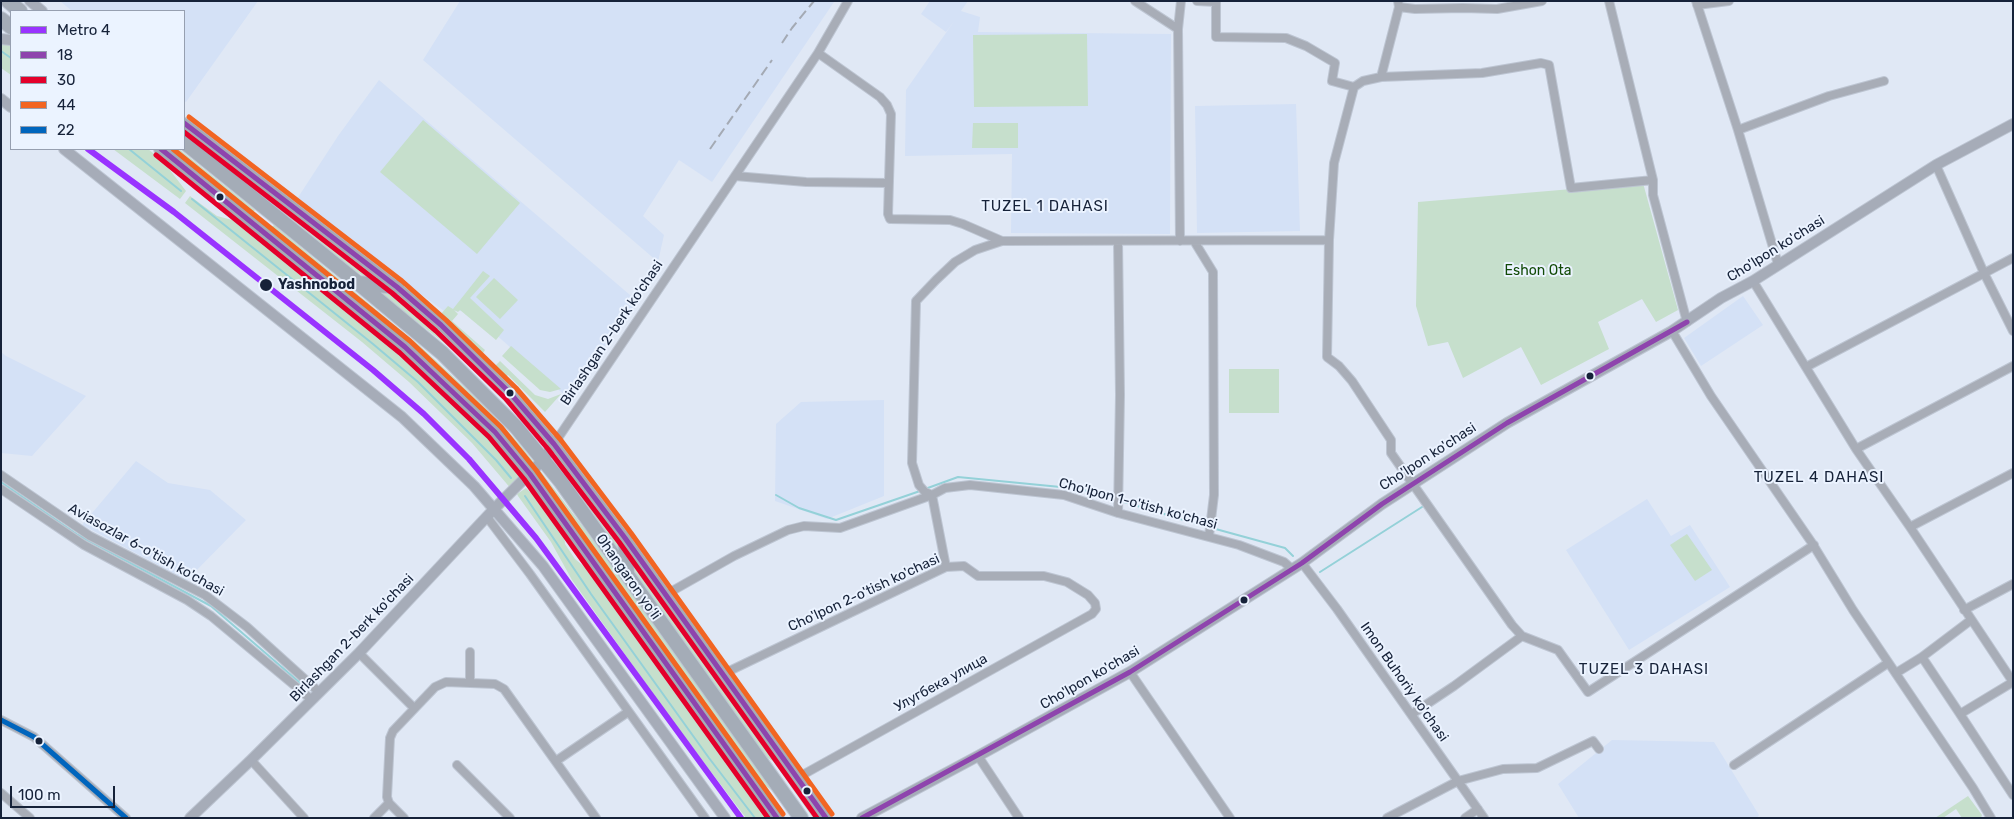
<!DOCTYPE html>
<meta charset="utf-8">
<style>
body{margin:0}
#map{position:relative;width:2014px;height:819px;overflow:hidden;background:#e0e8f5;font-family:Rubik,sans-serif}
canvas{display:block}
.frame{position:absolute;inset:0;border:2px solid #162239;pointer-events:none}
.legend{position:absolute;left:10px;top:10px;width:175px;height:140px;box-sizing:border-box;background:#ebf3ff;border:1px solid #969fb0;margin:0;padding:6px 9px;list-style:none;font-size:15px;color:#162239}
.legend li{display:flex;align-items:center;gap:10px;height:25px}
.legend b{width:25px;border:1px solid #969fb0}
.scale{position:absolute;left:10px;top:786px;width:105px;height:22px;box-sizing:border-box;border:2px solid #162239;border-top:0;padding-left:6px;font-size:15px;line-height:18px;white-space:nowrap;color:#162239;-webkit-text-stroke:4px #ebf3ff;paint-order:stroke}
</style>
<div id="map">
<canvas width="2014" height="819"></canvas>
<div class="frame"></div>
<ul class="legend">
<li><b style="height:6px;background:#93f"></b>Metro 4</li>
<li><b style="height:6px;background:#8e44ad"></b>18</li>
<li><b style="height:6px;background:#e4002b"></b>30</li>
<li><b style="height:6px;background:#f26522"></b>44</li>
<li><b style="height:6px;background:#0065bd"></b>22</li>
</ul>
<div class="scale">100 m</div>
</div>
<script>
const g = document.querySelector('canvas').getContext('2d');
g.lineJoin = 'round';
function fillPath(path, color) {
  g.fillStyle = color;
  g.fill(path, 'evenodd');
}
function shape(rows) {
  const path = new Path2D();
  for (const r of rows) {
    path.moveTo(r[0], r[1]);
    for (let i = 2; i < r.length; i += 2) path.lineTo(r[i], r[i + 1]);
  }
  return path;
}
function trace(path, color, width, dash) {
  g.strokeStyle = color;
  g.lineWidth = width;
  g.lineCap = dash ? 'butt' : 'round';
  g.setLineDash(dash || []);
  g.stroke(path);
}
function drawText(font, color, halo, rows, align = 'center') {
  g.font = font + ' Rubik,sans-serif';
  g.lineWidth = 4;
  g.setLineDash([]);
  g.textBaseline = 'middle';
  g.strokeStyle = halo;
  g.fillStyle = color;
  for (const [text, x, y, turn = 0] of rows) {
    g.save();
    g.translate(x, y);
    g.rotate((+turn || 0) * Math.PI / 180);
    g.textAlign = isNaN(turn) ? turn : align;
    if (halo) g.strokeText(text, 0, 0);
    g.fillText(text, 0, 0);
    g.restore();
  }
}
const built = shape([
 [60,1,258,1,186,102,184,101,184,11,72,11],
 [460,1,832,1,834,2,712,182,679,160,643,216,664,235,658,262,423,60],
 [930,1,968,1,961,11,980,17,978,32,1171,34,1170,234,1011,233,1012,154,905,156,906,90,955,20,946,32,921,14],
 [379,80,637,301,568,398,469,311,444,311,295,202,338,136],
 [1296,104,1300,231,1197,233,1195,106],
 [1743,296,1763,325,1701,366,1684,338],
 [1,352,6,356,86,396,32,456,1,453],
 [884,400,884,496,827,519,775,501,776,424,801,402],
 [136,461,168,483,210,490,246,520,187,580,82,525],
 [1647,499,1671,536,1690,525,1730,587,1629,650,1566,550],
 [1612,740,1714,742,1759,815,1757,818,1579,818,1558,784]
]);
const green = shape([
 [1087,34,1088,106,974,107,973,35],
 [1,42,11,45,11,75,1,68],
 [423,120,520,203,477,254,380,172],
 [973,123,1018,123,1018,148,972,148],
 [184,129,375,275,378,279,368,279,343,263,282,213,280,207],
 [113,149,148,149,163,161,186,191,180,199],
 [172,149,179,149,255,210,252,213],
 [1643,183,1678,310,1656,322,1642,299,1598,322,1609,349,1541,385,1521,347,1463,378,1448,342,1428,346,1416,306,1418,202],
 [190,196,217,216,240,222,410,362,482,431,526,480,512,490,472,443,409,382,362,342,185,203],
 [274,225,419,345,489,410,523,448,584,528,793,818,773,791,764,785,542,477,504,431,468,394,417,348,344,286,271,228],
 [483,271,490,276,470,298,504,330,496,340,460,310,458,312,454,310,458,314,452,321,485,350,481,356,440,315,448,306,453,309],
 [494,278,518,300,500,319,476,297],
 [394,290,439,330,516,407,513,410,452,349,377,291],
 [511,346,561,389,550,392,540,390,502,356],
 [500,361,535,395,548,399,561,394,545,412,508,375,506,377,494,367],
 [1229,369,1279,369,1279,413,1229,413],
 [557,454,621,541,621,557,559,469],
 [526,488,530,492,533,489,564,532,565,544,575,559,587,569,615,606,766,818,746,818,671,719,572,580,551,542,518,496,517,494],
 [1687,534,1712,570,1695,581,1670,545],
 [631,553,750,722,820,818,813,818,773,761,762,755,630,569],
 [1968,796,1982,815,1981,818,1962,818,1956,809,1943,818,1935,818]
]);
const stream = shape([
 [1,51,11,58],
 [129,149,181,191],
 [192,199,373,344,418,382,496,460,511,478],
 [1,482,78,535,211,606,306,688],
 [925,489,958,477,1081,489,1116,500],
 [776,495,799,508,836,520,920,491],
 [525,496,591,594,709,758,755,818],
 [1121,501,1207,527],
 [1212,528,1285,548,1293,556],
 [1320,572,1422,507]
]);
const street = shape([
 [1135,1,1178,29,1180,241],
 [1197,1,1216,2,1216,37,1286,38,1306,46,1335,63,1332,81,1354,87],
 [1398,1,1399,7,1381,77,1363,81,1354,87,1334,163,1329,240,1327,357,1339,366,1352,381,1391,440,1391,453,1512,625,1522,636,1558,650,1588,692,1814,545],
 [1609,1,1653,180,1653,195,1687,322],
 [1696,1,1738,130,1778,264],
 [1697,5,1729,1],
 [1399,7,1415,9,1463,8,1497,9,1542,1],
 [1178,29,1181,1],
 [818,53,880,97,887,105,891,114,888,214,890,219,950,220,963,224,1002,241],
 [1381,77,1482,73,1541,63,1549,65,1571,188,1653,180],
 [1738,130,1829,96,1884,81],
 [1936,165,1984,273,2013,331],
 [735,176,806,182,889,183],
 [1194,241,1213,272,1214,495,1209,536],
 [1753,281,1856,449,1910,527,2013,682,1960,714,1922,657],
 [1672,331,1711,396,1812,543,1853,610,1973,788,1991,818],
 [1806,367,2013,258],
 [554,444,818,53,848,1],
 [1856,449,2013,366],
 [1,475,90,536,205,595,247,627,319,692],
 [1,489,84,545,187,600,211,616,312,700],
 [1118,513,1120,395,1118,241],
 [487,517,530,574,705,818],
 [1910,527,2013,473],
 [1302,563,1337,609,1484,818],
 [946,567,932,495,925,492,919,485,912,463,916,301,936,280,955,262,975,250,1002,241,1329,240],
 [665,595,734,556,788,530,804,526,840,528,932,495,945,488,970,485,1064,495,1118,513,1239,545,1284,562,1292,569],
 [1964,610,2013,584],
 [470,652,470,682],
 [359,653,414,708],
 [1130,672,1230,818],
 [1896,673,1922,657,1971,620],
 [723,674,946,567,964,566,978,576,1044,576,1067,582,1088,595,1095,603,1096,609,1092,614,797,778],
 [1412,714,1454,686,1522,636],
 [1960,714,2013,795],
 [1,720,34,737,126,818],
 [978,756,1019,818],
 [251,760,304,818],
 [556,761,628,712],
 [457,765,510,818],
 [1734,765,1888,663],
 [1,793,30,818],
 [374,818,389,803],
 [404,818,389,803,387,797,390,738,393,731,435,687,446,682,495,684,504,689,596,818],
 [1387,818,1458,781,1503,769,1537,768,1593,741,1599,749],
 [1465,818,1478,809]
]);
const secondary = shape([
 [30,1,42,11],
 [1,39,11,40],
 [1,99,11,107],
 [184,123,397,287,441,325,510,393,554,444,625,538,826,818],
 [64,149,402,417,474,486,543,566,725,818],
 [190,818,251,760,359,653,494,509,543,460,554,444],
 [862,818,978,756,1130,672,1302,563,1382,504,1507,423,1672,331,1721,298,1753,281,1936,165,2013,124]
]);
const highway = shape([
 [8,1,20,11],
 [1,19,11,27],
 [184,142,358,283,442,353,516,427,561,482,801,818],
 [161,149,405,347,445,383,495,432,530,474,777,818],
 [358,283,397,287],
 [625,538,627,574]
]);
const rail = shape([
 [782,43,792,28,814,1],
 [710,149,772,60]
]);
const bus1 = shape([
 [184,123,397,287,441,325,510,393,554,444,625,538,826,818],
 [161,149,405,347,495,432,530,474,777,818],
 [862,818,1130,672,1302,563,1382,504,1507,423,1687,322]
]);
const bus2 = shape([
 [184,132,392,293,436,331,505,398,548,449,619,542,817,818],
 [156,155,400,353,489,437,524,479,768,818]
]);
const bus3 = shape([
 [189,117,402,281,446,320,516,388,560,439,631,533,832,814],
 [173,149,410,341,501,427,536,470,783,814]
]);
const bus4 = shape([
 [1,720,34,737,126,818]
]);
const metro1 = shape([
 [88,149,174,212,373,370,424,414,469,459,536,538,741,818]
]);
const markers = [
 [220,197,4.5,"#162239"],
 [266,285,7,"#162239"],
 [1590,376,4.5,"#162239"],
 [510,393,4.5,"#162239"],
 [1244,600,4.5,"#162239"],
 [39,741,4.5,"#162239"],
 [807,791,4.5,"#162239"]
];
const streetNames = [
 ["Cho'lpon ko'chasi",1776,249,-32],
 ["Birlashgan 2-berk ko'chasi",612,333,-56],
 ["Cho'lpon ko'chasi",1428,457,-33],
 ["Cho'lpon 1-o'tish ko'chasi",1138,504,15],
 ["Aviasozlar 6-o'tish ko'chasi",146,550,29],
 ["Ohangaron yoʻli",628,577,55],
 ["Cho'lpon 2-o'tish ko'chasi",864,593,-25],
 ["Birlashgan 2-berk ko'chasi",352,638,-46],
 ["Cho'lpon ko'chasi",1090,678,-30],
 ["Imon Buhoriy ko'chasi",1404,682,55],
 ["Улугбека улица",941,683,-29]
];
const parkNames = [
 ["Eshon Ota",1538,271]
];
const stopNames = [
 ["Yashnobod",278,285]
];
const neighbourhoodNames = [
 ["TUZEL 1 DAHASI",1045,207],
 ["TUZEL 4 DAHASI",1819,478],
 ["TUZEL 3 DAHASI",1644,670]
];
fillPath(built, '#d4e1f6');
fillPath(green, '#c6dfcc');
trace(stream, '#94d1d8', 2);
trace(street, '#bdc5d2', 10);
trace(secondary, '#bdc5d2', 12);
trace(highway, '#bdc5d2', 16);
trace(street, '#a8adb7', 8);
trace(secondary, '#a6acb8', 10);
trace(highway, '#a4acb7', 14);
trace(rail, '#a4aab4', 2, [10, 5]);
trace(bus1, '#8e44ad', 5);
trace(bus2, '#e4002b', 5);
trace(bus3, '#f26522', 5);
trace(bus4, '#0065bd', 5);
trace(metro1, '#93f', 6);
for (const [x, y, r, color] of markers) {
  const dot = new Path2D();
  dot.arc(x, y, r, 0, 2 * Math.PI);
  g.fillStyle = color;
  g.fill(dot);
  trace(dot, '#ebf3ff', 2);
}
drawText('14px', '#162239', '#ebf3ff', streetNames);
drawText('14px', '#114a06', '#ebf3ff', parkNames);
drawText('bold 14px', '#162239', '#ebf3ff', stopNames, 'left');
g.letterSpacing = '1px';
drawText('15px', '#162239', '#ebf3ff', neighbourhoodNames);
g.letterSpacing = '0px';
</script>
